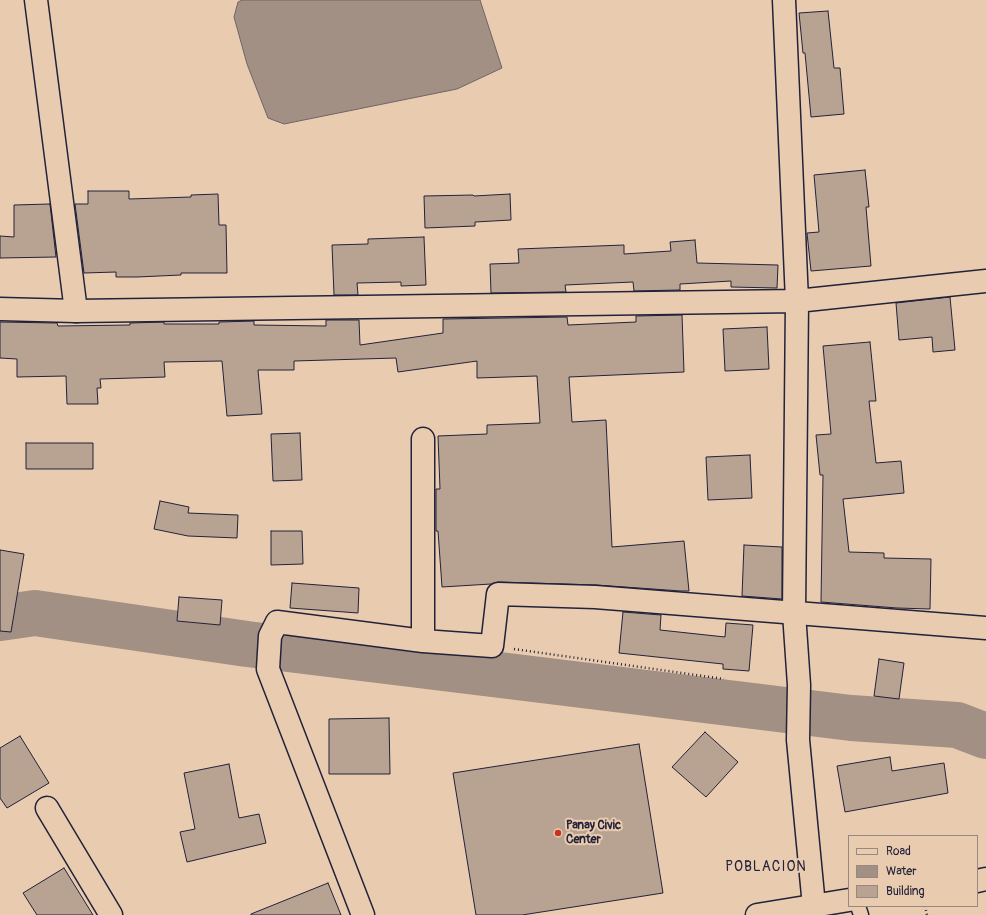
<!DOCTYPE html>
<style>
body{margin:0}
#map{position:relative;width:986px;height:915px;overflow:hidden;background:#e9ccaf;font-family:Pangolin,sans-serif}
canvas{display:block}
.legend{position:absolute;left:848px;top:835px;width:130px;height:72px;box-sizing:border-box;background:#e9ccaf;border:1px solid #998881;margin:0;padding:5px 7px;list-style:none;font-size:12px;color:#22223b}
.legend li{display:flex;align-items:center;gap:8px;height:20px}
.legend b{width:20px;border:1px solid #998881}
</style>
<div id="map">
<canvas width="986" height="915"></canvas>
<ul class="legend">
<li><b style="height:5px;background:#e9ccaf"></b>Road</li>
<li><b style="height:11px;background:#a29085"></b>Water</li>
<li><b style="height:11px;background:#b8a292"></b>Building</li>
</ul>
</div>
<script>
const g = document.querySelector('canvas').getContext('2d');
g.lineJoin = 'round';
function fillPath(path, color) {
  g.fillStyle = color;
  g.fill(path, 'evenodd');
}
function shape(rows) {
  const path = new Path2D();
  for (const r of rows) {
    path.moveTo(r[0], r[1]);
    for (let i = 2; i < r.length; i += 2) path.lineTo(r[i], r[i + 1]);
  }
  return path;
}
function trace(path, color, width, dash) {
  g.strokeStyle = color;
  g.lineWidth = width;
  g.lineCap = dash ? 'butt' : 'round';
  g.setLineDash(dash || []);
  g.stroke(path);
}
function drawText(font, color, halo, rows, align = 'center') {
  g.font = font + ' Pangolin,sans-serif';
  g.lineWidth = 4;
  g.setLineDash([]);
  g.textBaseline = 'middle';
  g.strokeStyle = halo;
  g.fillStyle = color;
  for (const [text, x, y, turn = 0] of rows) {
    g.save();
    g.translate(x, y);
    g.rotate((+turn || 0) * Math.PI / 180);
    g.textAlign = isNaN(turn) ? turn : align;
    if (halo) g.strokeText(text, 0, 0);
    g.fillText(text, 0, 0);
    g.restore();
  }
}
const water = shape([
 [242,0,480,0,502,68,457,89,284,124,268,118,247,64,234,17,238,2,242,0]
]);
const river = shape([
 [0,618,35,613,247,644,851,718,957,725,986,736]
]);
const building = shape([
 [828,11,834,68,840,68,844,114,811,117,805,53,803,53,799,13,828,11],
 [865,170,869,207,866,207,871,266,811,271,807,233,819,232,814,175,865,170],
 [88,191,129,191,129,199,191,197,191,195,218,194,219,225,226,225,227,273,181,273,181,275,137,277,116,277,116,272,84,273,75,204,88,204,88,191],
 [510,194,511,220,475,222,475,226,425,228,424,196,473,195,474,196,510,194],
 [50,204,56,257,0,258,0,236,14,237,14,205,50,204],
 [424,237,426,285,401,286,401,282,357,283,358,295,334,295,332,245,368,244,368,239,424,237],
 [695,240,697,263,778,265,777,288,731,287,731,281,680,284,680,290,634,291,633,282,565,285,566,292,491,293,490,264,519,263,518,249,624,245,624,254,671,251,670,242,695,240],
 [950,297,955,350,933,352,932,337,899,340,896,303,950,297],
 [682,315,684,372,569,377,572,422,606,420,612,547,684,541,689,591,681,591,596,585,498,582,491,584,442,587,438,531,436,531,436,489,440,489,438,436,487,434,487,425,540,423,537,376,477,378,477,361,398,372,396,358,294,361,294,370,258,370,262,414,227,416,222,361,164,362,165,377,100,379,101,388,97,388,98,404,67,404,66,376,17,377,17,359,0,358,0,322,57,323,58,326,130,325,130,323,164,322,164,324,219,324,219,322,254,321,254,325,326,326,326,320,359,320,360,345,443,333,443,319,567,317,568,325,636,322,636,316,682,315],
 [767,327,769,369,725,371,723,329,767,327],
 [870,342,876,401,869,401,876,463,901,461,904,493,843,499,849,552,884,553,884,558,931,559,930,609,897,608,821,602,823,475,820,475,816,435,831,434,823,346,870,342],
 [300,433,302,480,273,481,271,434,300,433],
 [26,443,93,443,93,469,26,469,26,443],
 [750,455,752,498,708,500,706,457,750,455],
 [160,501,189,507,188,513,238,515,237,538,188,536,154,529,160,501],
 [271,531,302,531,303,564,271,565,271,531],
 [744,545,782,547,782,599,742,596,744,545],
 [0,550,24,554,11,632,0,631,0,550],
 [292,583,359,588,358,613,290,608,292,583],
 [179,597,222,600,220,625,177,621,179,597],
 [623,612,661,615,660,630,725,637,726,623,753,625,749,671,723,669,723,664,619,653,623,612],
 [879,659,904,663,899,699,874,696,879,659],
 [389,718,390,774,329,774,329,719,389,718],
 [705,732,738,762,706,797,672,767,705,732],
 [20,736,49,783,7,808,0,798,0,748,20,736],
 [639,744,663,893,522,915,476,915,453,773,639,744],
 [890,757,892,771,944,763,948,793,845,812,837,766,890,757],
 [229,764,239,818,259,814,266,843,187,862,180,832,195,829,184,773,229,764],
 [64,868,93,915,37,915,23,893,64,868],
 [328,883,341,915,251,915,251,914,328,883]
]);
const path = shape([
 [514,649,724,679],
 [925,906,927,915]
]);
const service = shape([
 [858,906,861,915]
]);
const minor = shape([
 [36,0,76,311],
 [423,439,423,641],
 [47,808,111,915],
 [363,915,268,669,270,636,277,622,423,641,492,646,498,594,595,597,986,628]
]);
const tertiary = shape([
 [784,0,797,301,794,613,799,685,798,740,814,906],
 [0,309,76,311,797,301,986,281]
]);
const primary = shape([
 [977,881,986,879],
 [757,915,849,900]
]);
const markers = [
 [558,833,4,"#c8321e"]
];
const poiNames = [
 ["Panay Civic",566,826],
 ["Center",566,840]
];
const quarterNames = [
 ["POBLACION",766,867]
];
fillPath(water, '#a29085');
trace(water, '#6f6467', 1);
trace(river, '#a29085', 46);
fillPath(building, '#b8a292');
trace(building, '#22223b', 1);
trace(service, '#22223b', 17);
trace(minor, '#22223b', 25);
trace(tertiary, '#22223b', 25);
trace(primary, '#22223b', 25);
trace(path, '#22223b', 2.5, [1, 3]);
trace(service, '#e9ccaf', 14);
trace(minor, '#e9ccaf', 22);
trace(tertiary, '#e9ccaf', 22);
trace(primary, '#e9ccaf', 22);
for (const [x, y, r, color] of markers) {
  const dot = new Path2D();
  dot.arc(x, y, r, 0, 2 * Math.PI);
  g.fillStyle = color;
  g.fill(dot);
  trace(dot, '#e9ccaf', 1.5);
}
drawText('bold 12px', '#22223b', '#e9ccaf', poiNames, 'left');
g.letterSpacing = '1px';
drawText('14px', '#22223b', '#e9ccaf', quarterNames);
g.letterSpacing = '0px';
</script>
